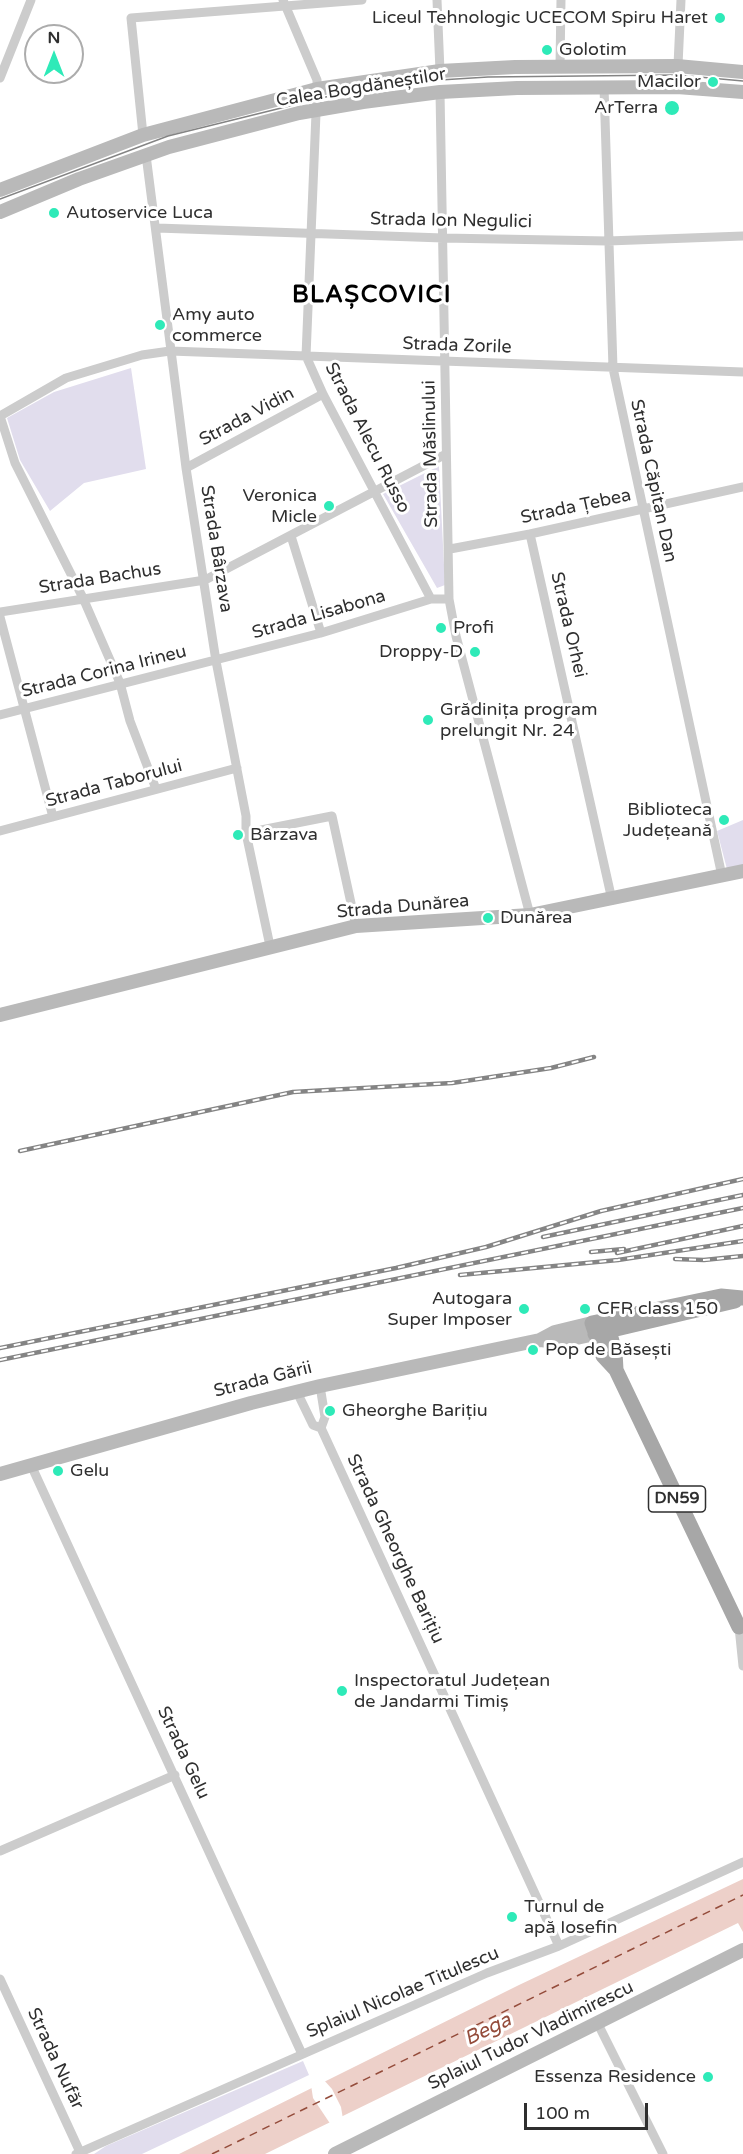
<!DOCTYPE html>
<meta charset="utf-8">
<style>
body{margin:0}
#map{position:relative;width:743px;height:2154px;overflow:hidden;background:#fff;font-family:"Varela Round",sans-serif}
canvas{display:block}
.north{position:absolute;left:24px;top:24px;width:60px;height:60px;box-sizing:border-box;background:#fff;border:2px solid #acacac;border-radius:50%;rotate:0deg;font-size:16px;font-weight:700;line-height:24px;text-align:center;color:#2f2f2f}
.north::after{content:'';display:block;margin:auto;width:21px;height:27px;background:#2eeab8;clip-path:polygon(50% 0,100% 100%,50% 72%,0 100%)}
.scale{position:absolute;left:524px;top:2103px;width:124px;height:27px;box-sizing:border-box;border:3px solid #2f2f2f;border-top:0;padding-left:8px;font-size:18px;line-height:21px;white-space:nowrap;color:#2f2f2f;-webkit-text-stroke:4px #fff;paint-order:stroke}
</style>
<div id="map">
<canvas width="743" height="2154"></canvas>
<div class="north">N</div>
<div class="scale">100 m</div>
</div>
<script>
const g = document.querySelector('canvas').getContext('2d');
g.lineJoin = 'round';
function fillPath(path, color) {
  g.fillStyle = color;
  g.fill(path, 'evenodd');
}
function shape(rows) {
  const path = new Path2D();
  for (const r of rows) {
    path.moveTo(r[0], r[1]);
    for (let i = 2; i < r.length; i += 2) path.lineTo(r[i], r[i + 1]);
  }
  return path;
}
function trace(path, color, width, dash) {
  g.strokeStyle = color;
  g.lineWidth = width;
  g.lineCap = dash ? 'butt' : 'round';
  g.setLineDash(dash || []);
  g.stroke(path);
}
function drawText(font, color, halo, rows, align = 'center') {
  g.font = font + ' "Varela Round",sans-serif';
  g.lineWidth = 6;
  g.setLineDash([]);
  g.textBaseline = 'middle';
  g.strokeStyle = halo;
  g.fillStyle = color;
  for (const [text, x, y, turn = 0] of rows) {
    g.save();
    g.translate(x, y);
    g.rotate((+turn || 0) * Math.PI / 180);
    g.textAlign = isNaN(turn) ? turn : align;
    if (halo) g.strokeText(text, 0, 0);
    g.fillText(text, 0, 0);
    g.restore();
  }
}
const green = shape([
 [131,368,146,469,84,483,50,511,20,460,7,418,54,392],
 [439,466,445,585,437,588,383,494],
 [743,820,743,865,727,869,717,831],
 [303,2061,309,2075,142,2154,94,2154,106,2146]
]);
const water = shape([
 [743,1879,743,1932,738,1923,265,2154,179,2154,519,1985]
]);
const pier = shape([
 [323,2079,332,2089,341,2107,343,2119,331,2125,313,2098,311,2085]
]);
const ferry = shape([
 [212,2154,743,1895]
]);
const street = shape([
 [283,0,317,80,317,89,306,356,323,394,431,599],
 [437,0,440,71],
 [560,66,561,0],
 [0,78,31,0],
 [604,87,613,368,722,876],
 [677,87,681,0],
 [440,92,449,599,456,636,530,915],
 [143,135,131,18,362,0],
 [146,155,186,468,216,661,246,816,246,833,270,946],
 [157,228,443,238,608,241,743,236],
 [186,468,323,394],
 [530,534,612,900],
 [291,536,321,633],
 [450,549,530,534,743,487],
 [0,612,205,580,446,454],
 [0,617,53,817],
 [0,715,321,633,431,599,449,599],
 [156,789,130,721,120,683,83,598,15,463,0,416,66,378,142,355,170,351,743,372],
 [0,831,237,768],
 [246,833,332,816,356,926],
 [297,1392,313,1425,321,1428,325,1417,320,1386],
 [321,1428,559,1946],
 [31,1465,302,2054],
 [739,1627,743,1666],
 [0,1851,175,1775],
 [0,1979,80,2152],
 [598,2024,663,2154],
 [76,2154,487,1973,559,1946,743,1862]
]);
const secondary = shape([
 [0,190,143,135,317,89,440,71,515,67,677,66,743,72],
 [0,212,79,179,169,147,299,113,363,102,440,92,517,88,677,87,743,92],
 [0,1015,356,926,530,915,743,871],
 [540,1340,558,1342,595,1334],
 [0,1474,251,1403,320,1386,540,1340,555,1332,592,1323],
 [335,2154,743,1950]
]);
const primary = shape([
 [607,1323,615,1352,616,1370],
 [595,1334,735,1301],
 [739,1627,616,1370,603,1356,592,1323,721,1296,742,1298]
]);
const tram = shape([
 [0,199,168,136,342,93,440,80,488,77,677,75,743,81]
]);
const rail = shape([
 [20,1151,293,1092,452,1083,551,1068,594,1057],
 [543,1237,743,1195],
 [591,1252,624,1249],
 [617,1253,743,1226],
 [675,1259,704,1260,743,1256],
 [460,1275,618,1260,743,1241],
 [0,1348,396,1268,486,1247,601,1211,743,1179],
 [0,1360,743,1208]
]);
const markers = [
 [720,18,6,"#2eeab8"],
 [547,50,6,"#2eeab8"],
 [713,82,6,"#2eeab8"],
 [672,108,8,"#2eeab8"],
 [54,213,6,"#2eeab8"],
 [160,325,6,"#2eeab8"],
 [329,506,6,"#2eeab8"],
 [441,628,6,"#2eeab8"],
 [475,652,6,"#2eeab8"],
 [428,720,6,"#2eeab8"],
 [724,820,6,"#2eeab8"],
 [238,835,6,"#2eeab8"],
 [488,918,6,"#2eeab8"],
 [524,1309,6,"#2eeab8"],
 [585,1309,6,"#2eeab8"],
 [533,1350,6,"#2eeab8"],
 [330,1411,6,"#2eeab8"],
 [58,1471,6,"#2eeab8"],
 [342,1691,6,"#2eeab8"],
 [512,1917,6,"#2eeab8"],
 [708,2077,6,"#2eeab8"]
];
const shields = [
 [677,1499,57]
];
const shieldNames = [
 ["DN59",677,1499]
];
const poiNames = [
 ["Liceul Tehnologic UCECOM Spiru Haret",708,18,"right"],
 ["Golotim",559,50],
 ["Macilor",701,82,"right"],
 ["ArTerra",658,108,"right"],
 ["Autoservice Luca",66,213],
 ["Amy auto",172,315],
 ["commerce",172,336],
 ["Veronica",317,496,"right"],
 ["Micle",317,517,"right"],
 ["Profi",453,628],
 ["Droppy-D",463,652,"right"],
 ["Grădinița program",440,710],
 ["prelungit Nr. 24",440,731],
 ["Biblioteca",712,810,"right"],
 ["Județeană",712,831,"right"],
 ["Bârzava",250,835],
 ["Dunărea",500,918],
 ["Autogara",512,1299,"right"],
 ["Super Imposer",512,1320,"right"],
 ["CFR class 150",597,1309],
 ["Pop de Băsești",545,1350],
 ["Gheorghe Barițiu",342,1411],
 ["Gelu",70,1471],
 ["Inspectoratul Județean",354,1681],
 ["de Jandarmi Timiș",354,1702],
 ["Turnul de",524,1907],
 ["apă Iosefin",524,1928],
 ["Essenza Residence",696,2077,"right"]
];
const streetNames = [
 ["Calea Bogdăneștilor",361,88,-9],
 ["Strada Ion Negulici",451,221,1],
 ["Strada Zorile",457,346,2],
 ["Strada Vidin",247,417,-28],
 ["Strada Alecu Russo",367,438,63],
 ["Strada Măslinului",431,454,-91],
 ["Strada Căpitan Dan",653,481,78],
 ["Strada Țebea",576,507,-12],
 ["Strada Bârzava",216,549,81],
 ["Strada Bachus",100,579,-9],
 ["Strada Lisabona",319,615,-16],
 ["Strada Orhei",568,625,77],
 ["Strada Corina Irineu",104,672,-14],
 ["Strada Taborului",114,784,-15],
 ["Strada Dunărea",403,907,-5],
 ["Strada Gării",263,1380,-14],
 ["Strada Gheorghe Barițiu",395,1549,65],
 ["Strada Gelu",183,1753,65],
 ["Splaiul Nicolae Titulescu",403,1993,-23],
 ["Splaiul Tudor Vladimirescu",531,2036,-26],
 ["Strada Nufăr",55,2059,65]
];
const waterNames = [
 ["Bega",488,2030,-26]
];
const districtNames = [
 ["BLAȘCOVICI",372,296]
];
fillPath(green, '#e1dded');
fillPath(water, '#edd0c9');
fillPath(pier, '#fff');
trace(ferry, '#944c3b', 1.5, [8, 6]);
trace(street, '#ccc', 9);
trace(secondary, '#b9b9b9', 14);
trace(primary, '#a7a7a7', 15);
trace(tram, '#848484', 1.5);
trace(rail, '#848484', 4.5);
trace(rail, '#fff', 2, [7]);
for (const [x, y, r, color] of markers) {
  const dot = new Path2D();
  dot.arc(x, y, r, 0, 2 * Math.PI);
  g.fillStyle = color;
  g.fill(dot);
  trace(dot, '#fff', 2);
}
for (const [x, y, w] of shields) {
  const box = new Path2D();
  box.roundRect(x - w / 2, y - 13, w, 26, 4.5);
  g.fillStyle = '#fff';
  g.fill(box);
  trace(box, '#2f2f2f', 1.5);
}
drawText('bold 16px', '#2f2f2f', null, shieldNames);
drawText('18px', '#2f2f2f', '#fff', poiNames, 'left');
drawText('18px', '#2f2f2f', '#fff', streetNames);
drawText('italic 20px', '#944c3b', '#fff', waterNames);
g.letterSpacing = '1.5px';
drawText('bold 24px', '#000', '#fff', districtNames);
g.letterSpacing = '0px';
</script>
